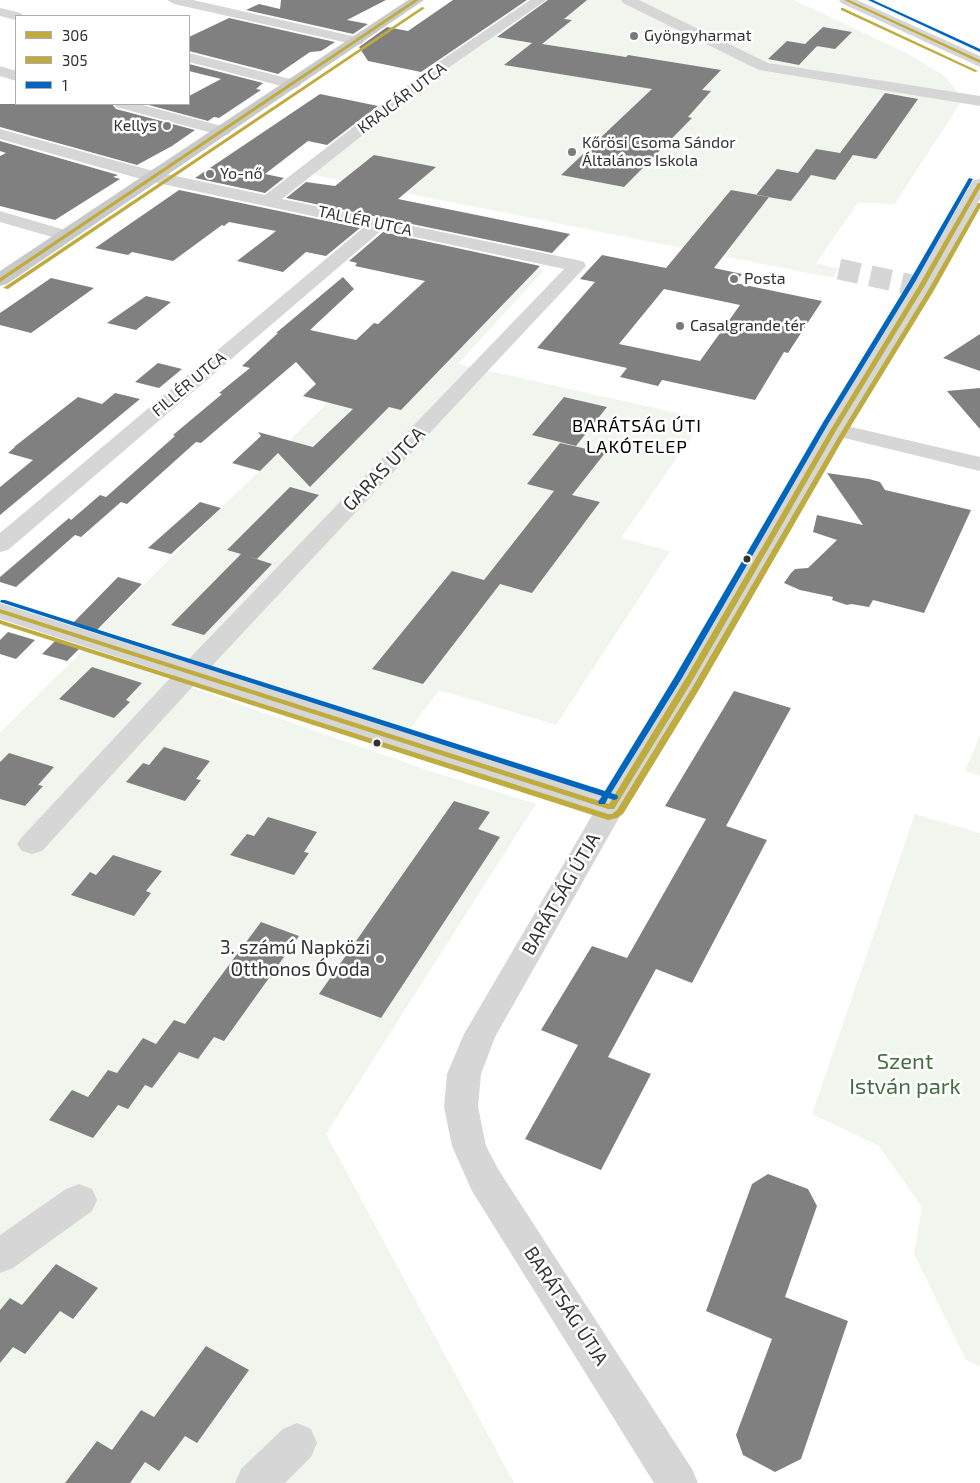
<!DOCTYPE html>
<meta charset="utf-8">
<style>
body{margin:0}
#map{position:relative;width:980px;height:1483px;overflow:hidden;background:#fff;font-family:"Exo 2",sans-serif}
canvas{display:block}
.legend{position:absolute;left:15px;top:15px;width:175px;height:90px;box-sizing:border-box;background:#fff;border:1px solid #adadad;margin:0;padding:6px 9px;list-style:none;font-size:15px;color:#323232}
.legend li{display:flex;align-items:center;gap:10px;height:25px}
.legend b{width:25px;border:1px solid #adadad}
</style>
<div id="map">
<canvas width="980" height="1483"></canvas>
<ul class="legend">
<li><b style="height:6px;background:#bfac3e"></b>306</li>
<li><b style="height:6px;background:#bfac3e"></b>305</li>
<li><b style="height:6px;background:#0065bd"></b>1</li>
</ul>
</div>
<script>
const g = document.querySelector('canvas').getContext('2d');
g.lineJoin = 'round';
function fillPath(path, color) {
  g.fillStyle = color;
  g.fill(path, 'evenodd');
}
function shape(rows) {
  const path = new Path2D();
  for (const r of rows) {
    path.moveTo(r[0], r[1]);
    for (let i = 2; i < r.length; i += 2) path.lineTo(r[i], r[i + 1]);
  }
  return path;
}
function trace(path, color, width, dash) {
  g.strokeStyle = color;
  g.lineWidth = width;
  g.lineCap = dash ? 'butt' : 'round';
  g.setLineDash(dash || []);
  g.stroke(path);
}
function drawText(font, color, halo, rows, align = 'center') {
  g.font = font + ' "Exo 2",sans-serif';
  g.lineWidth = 5;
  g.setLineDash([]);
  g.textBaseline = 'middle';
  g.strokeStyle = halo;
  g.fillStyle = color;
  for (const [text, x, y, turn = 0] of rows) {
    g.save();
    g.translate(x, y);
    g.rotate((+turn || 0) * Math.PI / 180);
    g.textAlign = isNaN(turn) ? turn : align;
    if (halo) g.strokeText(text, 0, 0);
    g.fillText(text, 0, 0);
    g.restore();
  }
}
const green = shape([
 [539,0,794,0,906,53,945,76,963,99,894,205,878,203,858,203,816,263,839,269,833,278,305,173],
 [479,253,506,262,544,270,458,364,704,419,621,538,670,551,556,725,439,690,409,730,99,629],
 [84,650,427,770,536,804,326,1134,514,1483,0,1483,0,732],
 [980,735,980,776,965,771],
 [915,814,980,833,980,1366,966,1360,914,1254,922,1207,879,1146,812,1114]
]);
const building = shape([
 [281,0,386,0,347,20,368,24,353,34,246,10,259,4,280,9],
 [453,0,527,0,421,72,368,61,359,47,387,27,408,31],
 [548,0,587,0,564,19,572,20,542,44,626,57,628,55,721,70,702,90,711,91,688,117,692,118,624,187,561,175,652,89,504,65,532,43,497,37],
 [229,18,335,42,321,51,310,52,278,74,189,51,189,37],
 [823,27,852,32,835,49,805,44],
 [787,41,817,46,799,65,768,59],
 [189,64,263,83,256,89,261,90,219,118,214,117,208,121,145,104,189,104,189,96,221,79,189,71],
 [885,93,918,99,876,159,853,155,835,180,811,175,791,201,756,195,777,169,798,173,816,149,840,153],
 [320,94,378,106,327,145,308,141,265,174,284,178,265,193,195,178],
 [0,104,112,104,116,109,195,130,172,146,137,165,0,127],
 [0,141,118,175,113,177,120,179,55,220,0,206,0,156,6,153,0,151],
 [374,155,436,167,398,199,570,234,552,253,286,198,306,182,335,186],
 [179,190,360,228,326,256,306,252,283,272,237,261,276,231,229,222,224,226,222,225,173,261,132,252,128,255,95,248],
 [731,190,769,197,714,268,742,274,735,283,822,301,788,353,784,352,755,400,662,380,658,386,620,377,627,368,537,348,595,282,580,279,602,255,666,268],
 [664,289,740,305,700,361,619,344],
 [383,232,540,266,401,410,389,407,310,487,278,453,260,471,232,463,261,436,258,432,313,447,353,409,303,396,316,384,296,362,201,443,196,442,127,504,121,502,81,537,75,535,16,587,0,582,0,577,69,518,71,520,100,495,106,497,175,436,173,435,222,394,219,393,250,368,242,366,278,333,276,333,343,277,354,289,310,330,356,340,374,323,378,324,425,281,355,266,357,263,349,261],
 [51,278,94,288,31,333,0,325,0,313],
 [146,296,171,302,136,330,107,323],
 [980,334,980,371,943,358],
 [158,363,182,369,159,388,135,382],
 [980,388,980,429,947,391],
 [115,393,140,399,0,515,0,487,33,460,8,453,15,447,14,447,78,397,102,404],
 [564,397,607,407,576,446,532,435],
 [560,443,605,453,572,495,600,502,532,593,500,584,423,684,372,669,452,571,484,580,554,491,527,484],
 [827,473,869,479,880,482,885,490,971,510,924,613,873,600,869,607,851,604,847,605,832,600,833,597,800,590,784,583,791,573,795,569,808,568,837,540,813,532,817,515,863,525],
 [290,487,319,495,257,559,247,556,272,564,204,635,171,625,241,554,227,550],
 [200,502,221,508,171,554,148,548],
 [118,577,142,584,96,631,72,624],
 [8,632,35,640,16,659,0,654,0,640],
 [57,639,81,647,67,661,42,654],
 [92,667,142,683,126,700,130,702,114,718,59,699],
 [734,691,791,708,726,826,767,840,692,983,656,969,608,1057,651,1074,601,1170,525,1139,578,1045,541,1030,592,946,627,958,706,819,665,806],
 [164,747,210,761,196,779,201,780,185,801,126,782,143,763,149,765],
 [9,753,54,767,38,785,43,786,25,806,0,799,0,762],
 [454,801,490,812,478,829,500,837,381,1018,319,994],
 [268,817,317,832,304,852,309,853,294,875,230,855,247,834,254,836],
 [113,855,162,871,146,891,151,893,134,916,71,895,90,872,96,875],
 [261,922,299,936,224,1041,214,1037,198,1059,179,1052,152,1088,145,1085,128,1109,118,1105,93,1138,49,1120,72,1090,88,1097,108,1070,117,1073,143,1038,156,1044,174,1020,185,1024],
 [768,1174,808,1189,817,1206,785,1297,848,1321,801,1459,775,1472,743,1455,736,1435,772,1339,706,1311,752,1184],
 [56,1264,98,1288,73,1319,60,1311,25,1354,13,1347,0,1363,0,1310,10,1298,22,1305],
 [206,1346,249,1370,197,1443,185,1436,159,1471,145,1462,130,1483,65,1483,97,1441,112,1450,141,1410,154,1417]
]);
const minorTunnel = shape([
 [839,269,921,287]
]);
const minor = shape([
 [167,0,193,0,357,37,362,38,364,41,362,44,357,45,174,4,167,0],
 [530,0,546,0,441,73,282,199,577,260,584,262,586,266,209,669,604,795,674,683,823,429,911,287,971,184,974,180,980,179,980,199,931,287,847,426,980,457,980,471,840,437,700,683,624,809,495,1037,481,1074,478,1107,486,1146,498,1169,692,1469,698,1483,654,1483,472,1191,452,1146,444,1107,447,1074,464,1034,594,812,196,683,42,851,32,854,22,851,17,844,22,837,173,675,0,619,0,603,186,662,564,269,382,230,8,550,0,552,0,533,364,227,148,181,0,139,0,129,157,172,265,195,431,67,530,0],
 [621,0,639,0,768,63,980,96,980,106,759,70,623,3,621,0],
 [839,0,857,0,980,56,980,67,841,3,839,0],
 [0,8,21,13,23,16,16,16,16,20,0,16,0,8],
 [189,53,298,81,301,84,298,87,293,89,189,62,189,53],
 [0,66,16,71,16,81,0,76,0,66],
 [114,104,139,104,229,128,231,131,229,134,223,136,116,107,114,104],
 [0,211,72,232,75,236,72,240,66,241,0,222,0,211],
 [79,1184,92,1189,97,1200,92,1211,13,1268,0,1273,0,1235,66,1189,79,1184],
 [297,1423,311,1429,317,1443,311,1457,285,1483,235,1483,241,1469,283,1429,297,1423]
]);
const major = shape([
 [408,0,424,0,7,284,0,286,0,271,408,0]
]);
const bus1 = shape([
 [414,0,419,0,0,282,0,278,414,0],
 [844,0,849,0,980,60,980,63,844,0],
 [978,183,980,183,980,188,924,287,837,429,691,683,614,809,608,809,0,613,0,609,609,804,683,683,831,429,918,287,978,183]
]);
const bus2 = shape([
 [422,7,425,8,8,289,3,288,422,7],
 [841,8,843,8,978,71,975,72,841,10,841,8],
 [978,203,980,203,980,208,933,292,846,434,700,688,623,814,617,818,608,820,605,819,0,624,0,620,608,814,612,814,617,810,692,688,840,434,927,292,978,203]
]);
const bus3 = shape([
 [868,0,873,0,980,49,980,52,868,0],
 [969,178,973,179,915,282,828,424,682,678,611,793,617,795,618,797,617,799,614,800,608,798,605,804,599,804,598,802,602,796,0,602,1,600,5,600,605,791,674,678,822,424,909,282,969,178]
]);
const markers = [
 [634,36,5,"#7a7a7a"],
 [167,126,5,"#7a7a7a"],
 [572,152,5,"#7a7a7a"],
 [210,174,5,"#7a7a7a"],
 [734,279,5,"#7a7a7a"],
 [680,326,5,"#7a7a7a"],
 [747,559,4.5,"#323232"],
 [377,743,4.5,"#323232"],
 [380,959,5,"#7a7a7a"]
];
const farPoinames = [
 ["Gyöngyharmat",644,36],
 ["Kellys",157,126,"right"],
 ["Kőrösi Csoma Sándor",582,143],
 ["Általános Iskola",582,161],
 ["Yo-nő",220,174],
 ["Posta",744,279],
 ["Casalgrande tér",690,326]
];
const farStreetnames = [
 ["KRAJCÁR UTCA",402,98,-37],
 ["TALLÉR UTCA",365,221,12],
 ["FILLÉR UTCA",189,384,-40]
];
const farQuarternames = [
 ["BARÁTSÁG ÚTI",637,426],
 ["LAKÓTELEP",637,447]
];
const streetNames = [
 ["GARAS UTCA",384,469,-46],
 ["BARÁTSÁG ÚTJA",561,894,-60],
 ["BARÁTSÁG ÚTJA",566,1306,57]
];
const poiNames = [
 ["3. számú Napközi",370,948],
 ["Otthonos Óvoda",370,970]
];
const nearParknames = [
 ["Szent",905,1062],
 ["István park",905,1087]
];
fillPath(green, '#f0f6ee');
fillPath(building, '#808080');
trace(minorTunnel, '#d6d6d6', 21, [21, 11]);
fillPath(minor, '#d6d6d6');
fillPath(major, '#c9c9c9');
fillPath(bus1, '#bfac3e');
fillPath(bus2, '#bfac3e');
fillPath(bus3, '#0065bd');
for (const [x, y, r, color] of markers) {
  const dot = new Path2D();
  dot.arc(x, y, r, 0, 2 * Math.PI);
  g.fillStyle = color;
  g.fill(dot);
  trace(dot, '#fff', 2);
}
drawText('16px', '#323232', '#fff', farPoinames, 'left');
drawText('16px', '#323232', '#fff', farStreetnames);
g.letterSpacing = '1px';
drawText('18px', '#000', '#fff', farQuarternames);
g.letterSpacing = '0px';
drawText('19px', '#323232', '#fff', streetNames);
drawText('19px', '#323232', '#fff', poiNames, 'right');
drawText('22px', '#436f3e', '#fff', nearParknames);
</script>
